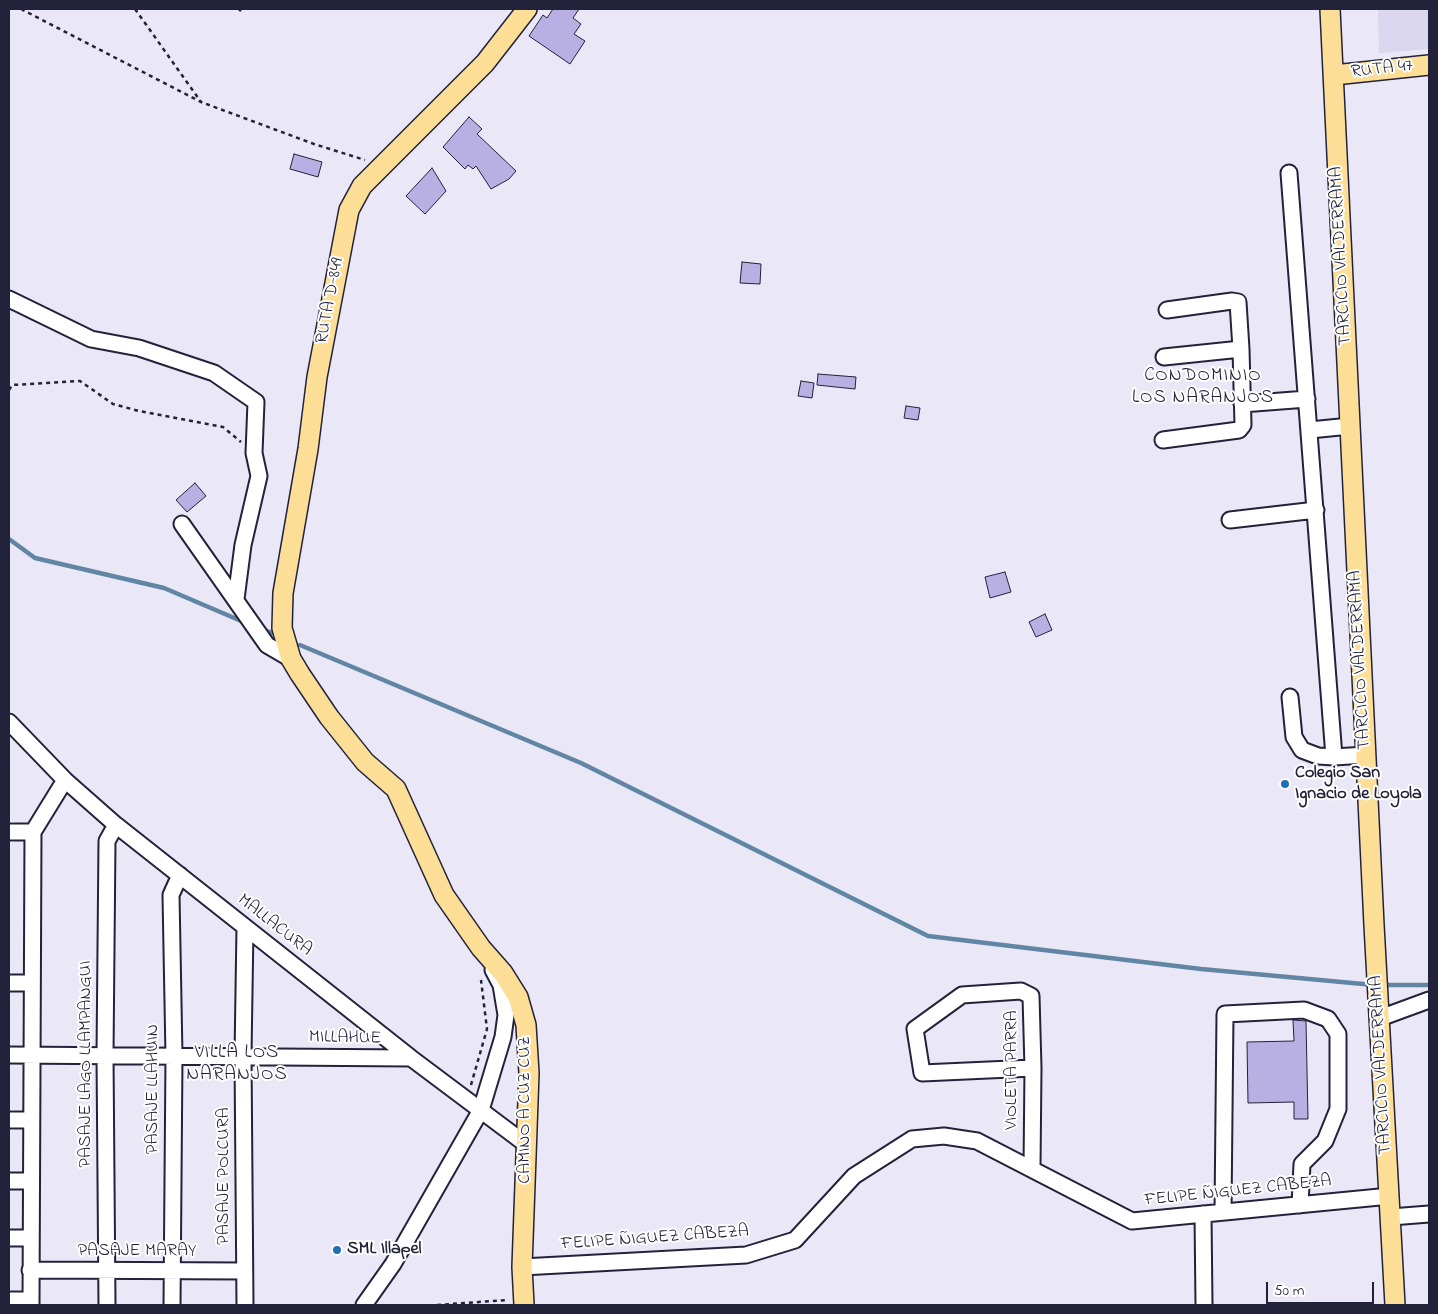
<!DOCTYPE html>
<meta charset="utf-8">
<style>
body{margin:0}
#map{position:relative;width:1438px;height:1314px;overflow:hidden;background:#eae7f6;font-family:"Indie Flower",sans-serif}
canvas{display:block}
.frame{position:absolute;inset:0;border:10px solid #22223b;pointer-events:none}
.scale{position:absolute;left:1266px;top:1282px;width:108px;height:22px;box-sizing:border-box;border:2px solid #22223b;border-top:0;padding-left:6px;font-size:15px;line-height:18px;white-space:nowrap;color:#22223b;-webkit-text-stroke:4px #fff;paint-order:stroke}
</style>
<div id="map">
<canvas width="1438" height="1314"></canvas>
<div class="frame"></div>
<div class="scale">50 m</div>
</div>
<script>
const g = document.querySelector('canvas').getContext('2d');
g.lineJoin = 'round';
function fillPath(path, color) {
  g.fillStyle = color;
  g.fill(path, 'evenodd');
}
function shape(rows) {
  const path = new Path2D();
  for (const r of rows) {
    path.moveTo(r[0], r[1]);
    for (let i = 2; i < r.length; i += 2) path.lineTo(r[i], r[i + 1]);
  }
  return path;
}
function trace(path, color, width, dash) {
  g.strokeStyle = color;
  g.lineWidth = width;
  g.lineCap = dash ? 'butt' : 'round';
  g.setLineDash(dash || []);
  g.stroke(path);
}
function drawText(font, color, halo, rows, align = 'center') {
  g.font = font + ' "Indie Flower",sans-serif';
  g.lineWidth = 4;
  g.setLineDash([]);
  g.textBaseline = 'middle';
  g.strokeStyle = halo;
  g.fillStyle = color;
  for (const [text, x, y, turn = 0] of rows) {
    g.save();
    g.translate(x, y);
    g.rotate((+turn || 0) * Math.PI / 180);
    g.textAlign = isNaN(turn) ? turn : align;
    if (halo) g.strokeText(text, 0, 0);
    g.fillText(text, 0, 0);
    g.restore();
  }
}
const built = shape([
 [1378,9,1429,9,1429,49,1379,53]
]);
const stream = shape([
 [9,539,35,558,164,588,246,623],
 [262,629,272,633],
 [300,645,581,763,928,936,1201,969,1374,985],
 [1381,985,1429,985]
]);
const building = shape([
 [553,9,579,9,573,18,581,24,574,34,585,41,570,64,529,36,543,15,547,18,553,9],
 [469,117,482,129,477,134,516,171,509,179,491,189,476,166,473,169,468,165,465,169,443,147,469,117],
 [294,154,322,162,318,177,290,169,294,154],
 [432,168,446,191,425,214,406,196,432,168],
 [742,262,761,264,760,284,740,283,742,262],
 [818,374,856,377,855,389,817,385,818,374],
 [801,381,814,383,812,398,798,396,801,381],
 [906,406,920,408,918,420,904,418,906,406],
 [195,483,206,496,187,512,176,500,195,483],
 [1005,572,1011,592,990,598,985,577,1005,572],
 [1045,614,1052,630,1036,637,1029,622,1045,614],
 [1293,1020,1306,1021,1308,1119,1294,1119,1294,1102,1248,1103,1247,1042,1294,1041,1293,1020]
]);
const path = shape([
 [21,9,201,102,314,144,365,160],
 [135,9,201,102],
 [239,9,241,11],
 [9,390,12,385,80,381,113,404,139,411,223,427,241,442],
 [471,1085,487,1029,481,980],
 [437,1305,507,1300]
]);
const minor = shape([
 [1289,173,1334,757,1366,755],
 [9,299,91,339,139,348,214,373,256,402,254,453,259,476,243,545,236,599],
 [1164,357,1241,349],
 [1242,404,1307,399],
 [1310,430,1350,426],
 [1163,440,1239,430,1243,425,1241,349,1238,302,1232,301,1167,310],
 [1230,520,1316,510],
 [182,524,267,645,291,659],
 [1290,697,1294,737,1302,750,1318,756,1334,757],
 [9,722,65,780,116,825,411,1058,527,1145],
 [9,832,33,832],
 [9,983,32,983],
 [1380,1018,1429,1000],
 [9,1055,411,1058],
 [9,1120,31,1120],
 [1032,1168,1033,1068,1031,996,1021,991,962,995,915,1029,922,1073,1033,1068],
 [9,1181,31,1181],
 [1223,1212,1225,1014,1304,1010,1328,1019,1338,1034,1338,1109,1325,1141,1302,1164,1300,1205],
 [1203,1214,1204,1305],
 [1391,1217,1429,1214],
 [9,1238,31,1238],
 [522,1267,746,1255,795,1240,854,1176,912,1139,944,1136,977,1141,1132,1221,1390,1196],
 [30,1270,244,1271],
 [9,1300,31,1300],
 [31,1305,33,832,65,780],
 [107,1305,105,1055,107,841,116,825],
 [172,1305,174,1056,171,895,180,875],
 [245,1305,243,1056,245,927],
 [364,1305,393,1264,481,1110,503,1037,506,1015,501,985,493,970]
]);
const major = shape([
 [1330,9,1374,925,1395,1305],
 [1334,75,1429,65],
 [524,1305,522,1267,529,1073,526,1025,518,997,503,973,481,948,444,895,396,789,365,762,329,717,300,674,291,659,282,628,283,593,308,449,317,377,349,210,362,186,485,63,527,9]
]);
const markers = [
 [1285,784,5,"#1f6fb2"],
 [337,1250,5,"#1f6fb2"]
];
const streetNames = [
 ["RUTA 47",1382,70,-6],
 ["TARCICIO VALDERRAMA",1342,256,-93],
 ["RUTA D-849",331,301,-79],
 ["TARCICIO VALDERRAMA",1361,660,-93],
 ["MALLACURA",274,926,38],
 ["MILLAHUE",345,1039,1],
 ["PASAJE LAGO LLAMPANGUI",87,1064,-90],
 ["TARCICIO VALDERRAMA",1382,1065,-93],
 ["VIOLETA PARRA",1013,1070,-90],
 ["PASAJE LLAHUIN",154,1089,-90],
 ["CAMINO A CUZ CUZ",526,1110,-90],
 ["PASAJE POLCURA",225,1176,-90],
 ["FELIPE ÑIGUEZ CABEZA",1238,1192,-6],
 ["FELIPE ÑIGUEZ CABEZA",655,1239,-4],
 ["PASAJE MARAY",137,1252]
];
const poiNames = [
 ["Colegio San",1295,774],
 ["Ignacio de Loyola",1295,795],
 ["SML Illapel",347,1250]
];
const neighbourhoodNames = [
 ["CONDOMINIO",1203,377],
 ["LOS NARANJOS",1203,399],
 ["VILLA LOS",237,1054],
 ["NARANJOS",237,1076]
];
fillPath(built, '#dbd6f0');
trace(stream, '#6086a4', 4.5);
fillPath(building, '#b8b0e2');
trace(building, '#22223b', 1);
trace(minor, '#22223b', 19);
trace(major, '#22223b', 22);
trace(path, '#22223b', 2.5, [4, 4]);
trace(minor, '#fff', 15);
trace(major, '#fcde96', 19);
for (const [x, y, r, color] of markers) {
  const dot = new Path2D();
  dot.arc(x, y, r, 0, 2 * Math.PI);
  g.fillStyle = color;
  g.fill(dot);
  trace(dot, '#fff', 2);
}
drawText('18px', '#22223b', '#fff', streetNames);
drawText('bold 18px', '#22223b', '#fff', poiNames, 'left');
g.letterSpacing = '1px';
drawText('19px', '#22223b', '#fff', neighbourhoodNames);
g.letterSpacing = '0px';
</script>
